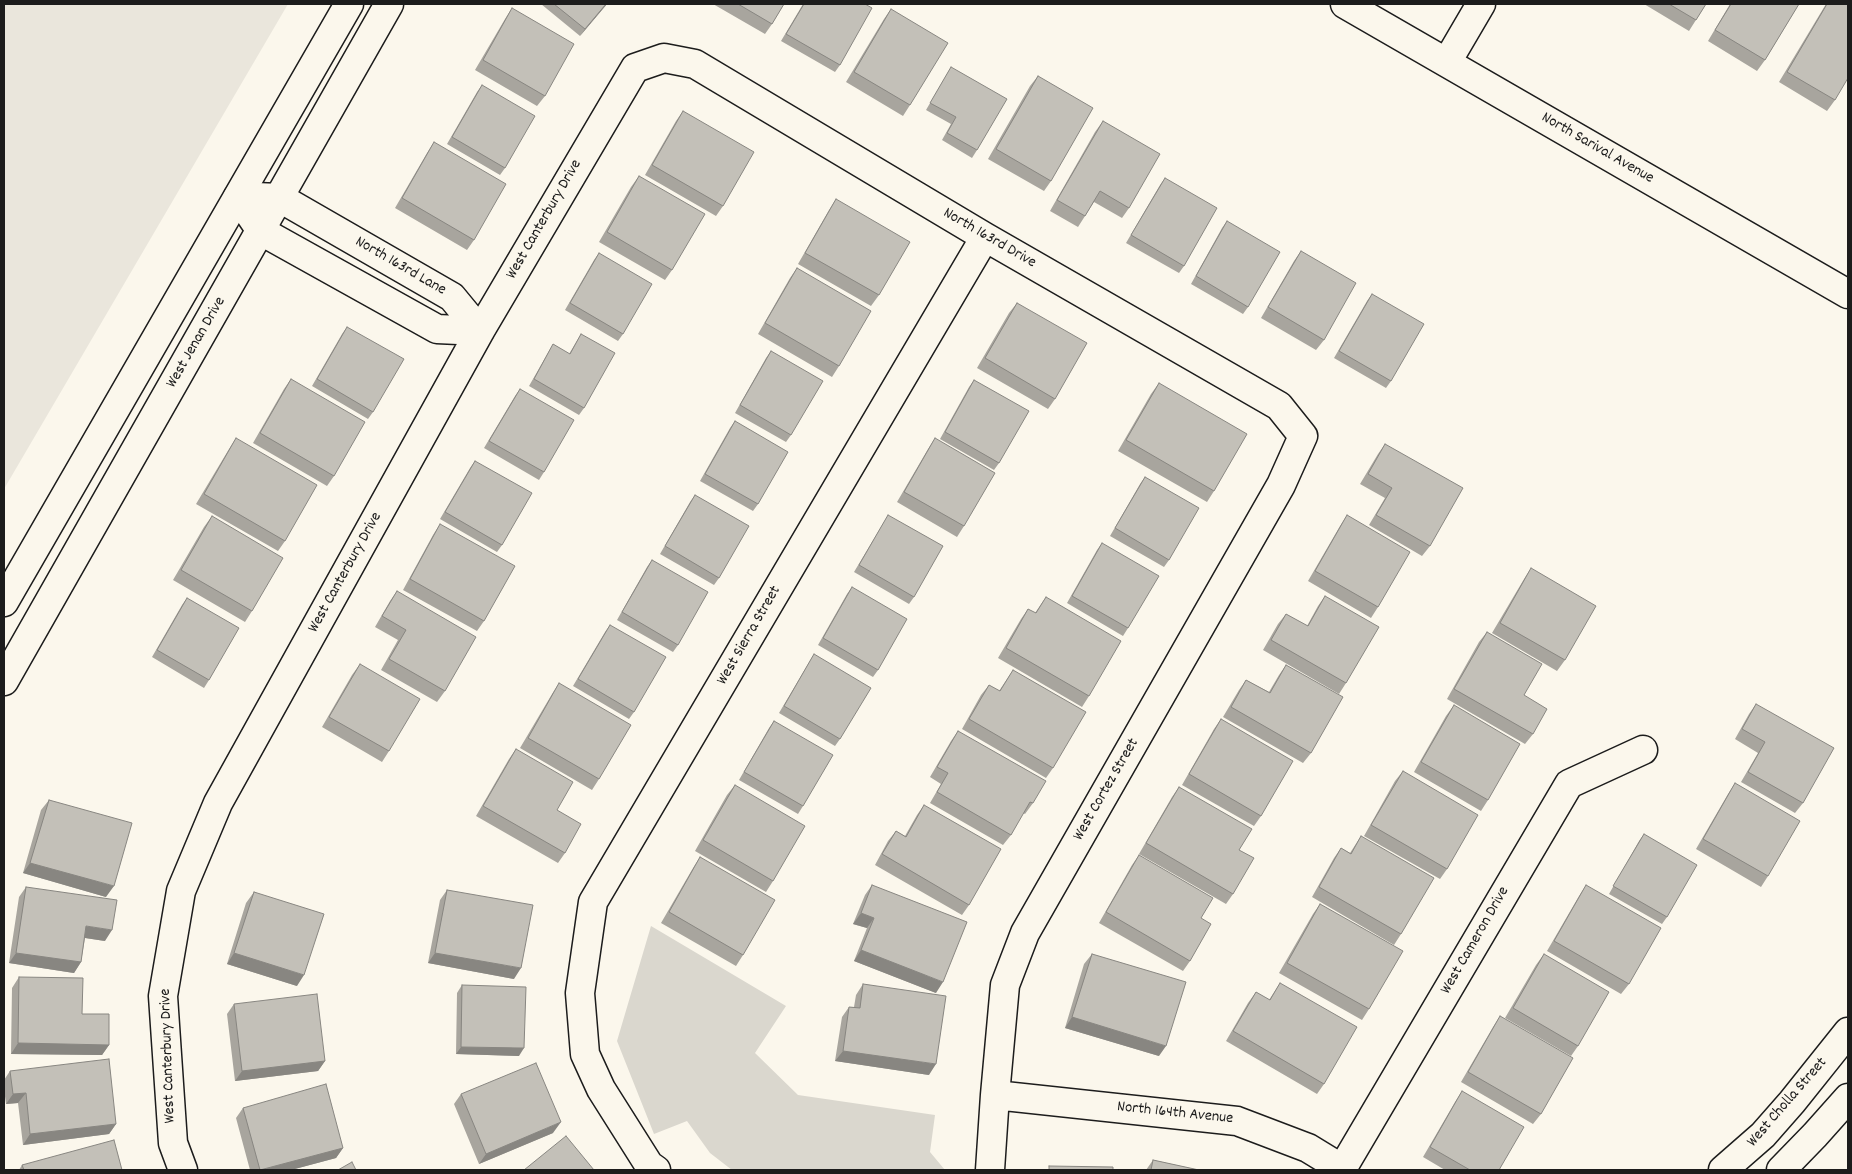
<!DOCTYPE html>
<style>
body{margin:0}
#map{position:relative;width:1852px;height:1174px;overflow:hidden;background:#fbf7ec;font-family:Dekko,sans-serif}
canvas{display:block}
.frame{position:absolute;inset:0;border:5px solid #1c1c1c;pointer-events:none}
</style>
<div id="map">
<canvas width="1852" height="1174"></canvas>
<div class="frame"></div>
</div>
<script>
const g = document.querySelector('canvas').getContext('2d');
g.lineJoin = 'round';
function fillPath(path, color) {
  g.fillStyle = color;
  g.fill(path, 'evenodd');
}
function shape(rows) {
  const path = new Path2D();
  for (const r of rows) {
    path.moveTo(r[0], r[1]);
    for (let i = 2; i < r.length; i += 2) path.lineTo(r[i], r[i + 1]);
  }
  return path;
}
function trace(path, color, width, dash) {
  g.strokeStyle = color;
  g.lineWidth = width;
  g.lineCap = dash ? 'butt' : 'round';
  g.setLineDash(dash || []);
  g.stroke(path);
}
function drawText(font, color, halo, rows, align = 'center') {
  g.font = font + ' Dekko,sans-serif';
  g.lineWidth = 4;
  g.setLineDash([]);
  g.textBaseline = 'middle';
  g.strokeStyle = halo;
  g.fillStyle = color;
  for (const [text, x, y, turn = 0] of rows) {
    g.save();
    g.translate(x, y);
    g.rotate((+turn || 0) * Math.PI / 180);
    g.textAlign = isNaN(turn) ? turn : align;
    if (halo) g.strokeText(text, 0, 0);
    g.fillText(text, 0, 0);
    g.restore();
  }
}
const built = shape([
 [4,4,288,4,4,489]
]);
const green = shape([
 [651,926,786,1006,755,1053,798,1095,935,1115,930,1152,945,1170,732,1170,710,1153,687,1121,654,1134,617,1041]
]);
const street = shape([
 [1447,62,1481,4],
 [238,197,261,231,437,329,480,331],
 [255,197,280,198,452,297,480,331],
 [995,1095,1237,1121,1308,1148,1344,1170],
 [1342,1169,1569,784,1643,750],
 [183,1170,173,1143,163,996,181,891,218,803,480,331,635,68,664,58,695,64,985,237,1279,406,1303,436,1281,485,1025,933,1005,985,995,1095,990,1170],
 [656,1170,649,1165,601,1089,585,1054,580,993,593,902,985,237]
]);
const secondary = shape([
 [1345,4,1848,294],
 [4,602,349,4],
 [4,681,389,4],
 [1723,1170,1763,1135,1792,1102,1848,1032],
 [1781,1170,1815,1135,1848,1098]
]);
const wall = shape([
 [541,4,607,4,580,36],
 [713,4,784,4,772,24,765,34],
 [803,4,865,4,840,65,835,72,781,41],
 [1644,4,1706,4,1689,31],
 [1730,4,1799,4,1765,60,1757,71,1708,41],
 [1826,4,1847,4,1835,100,1827,111,1779,82],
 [512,8,545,96,537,106,475,70,505,19],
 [891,9,910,105,903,116,846,82,884,19],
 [951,67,977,150,972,158,942,140,951,124,926,110],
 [1038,76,1051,181,1044,191,988,159,1030,86],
 [482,85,505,168,500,175,447,144,477,92],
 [683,111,723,206,716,216,645,175,676,121],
 [1103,121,1129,208,1122,218,1094,202,1085,216,1078,227,1050,211,1095,132],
 [434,142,474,240,467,250,395,208,427,153],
 [639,176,672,270,665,280,599,242,631,187],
 [1165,178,1184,266,1179,273,1126,243,1160,185],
 [836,199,879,295,871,306,798,264,829,210],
 [1227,221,1248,307,1243,314,1191,284,1222,228],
 [1301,251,1324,340,1316,350,1261,318,1294,261],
 [599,253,623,334,618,341,565,310,594,260],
 [797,268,839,366,832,377,758,334,790,278],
 [1372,294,1391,381,1386,388,1334,358,1367,301],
 [1017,303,1055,399,1048,409,977,368,1009,313],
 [347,327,373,412,368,419,312,386,342,334],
 [581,334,584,408,579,415,529,386,553,344,569,354],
 [771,351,791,435,786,442,735,413,766,358],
 [291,379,334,476,327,486,253,443,284,389],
 [974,380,999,463,994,470,940,439,969,387],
 [1159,383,1214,491,1207,502,1118,451,1151,394],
 [520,389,544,472,539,480,484,448,515,396],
 [735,421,758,504,753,511,700,481,730,428],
 [236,438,285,541,278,551,196,504,229,449],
 [935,438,964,526,957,537,897,502,928,449],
 [1385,444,1430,546,1422,556,1369,525,1385,498,1360,484,1378,454],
 [475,461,502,545,497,552,440,519,470,468],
 [1145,477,1169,560,1164,567,1110,536,1140,484],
 [695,495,719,578,714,585,660,554,690,502],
 [888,515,914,597,909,604,854,572,884,522],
 [1347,515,1378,607,1371,618,1308,581,1340,526],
 [212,516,252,611,245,622,173,580,204,527],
 [440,524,484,621,477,631,403,590,433,535],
 [1102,543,1128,628,1123,636,1067,603,1097,550],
 [652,560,678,645,673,652,617,620,647,567],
 [1531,568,1565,660,1557,671,1492,633,1524,579],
 [852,587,878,670,873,677,818,645,847,594],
 [397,591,445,691,437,702,381,670,398,640,375,627,390,601],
 [1325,596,1346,683,1339,694,1263,650,1278,624,1286,614,1307,626,1318,606],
 [1046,597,1089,696,1082,707,998,658,1021,619,1028,609,1035,613],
 [187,598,209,680,204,688,152,657,182,605],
 [610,625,634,712,629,719,573,686,605,632],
 [1487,632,1524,695,1533,734,1525,744,1447,699,1479,642],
 [814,654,840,739,835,746,779,713],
 [360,664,389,751,382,762,322,727,352,675],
 [1286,665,1311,753,1303,763,1223,717,1239,690,1246,680,1269,692,1279,675],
 [1013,670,1053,768,1046,778,962,729,981,695,989,685,999,691],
 [559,683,599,779,592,790,520,748,552,694],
 [1756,704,1803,803,1795,813,1741,782,1758,753,1735,739,1749,714],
 [1454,705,1488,800,1481,811,1414,772,1446,716],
 [1221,719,1261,816,1254,826,1182,785,1214,729],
 [774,721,803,806,798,814,739,780,769,728],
 [958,731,1033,803,1025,814,1023,813,1011,835,1003,845,930,803,941,784,930,777,951,741],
 [516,749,557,810,565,853,558,863,476,816,509,759],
 [1403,771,1447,869,1440,879,1364,836,1395,781],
 [1735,783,1768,876,1761,887,1696,849,1728,794],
 [735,785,773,881,766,892,695,851,727,795],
 [1179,787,1239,850,1233,894,1226,904,1139,854,1172,797],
 [49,800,106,897,23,873,41,810],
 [924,805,969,905,962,915,875,865,888,841,896,831,905,836,917,815],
 [1644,834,1667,917,1662,924,1609,894,1639,841],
 [1361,836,1401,934,1394,945,1312,897,1334,858,1341,848,1350,853],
 [1139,855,1201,918,1190,961,1183,971,1099,923,1132,865],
 [700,857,743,955,736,966,661,923,693,868],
 [872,885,936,993,854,961,867,928,853,924,865,895],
 [1586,885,1629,984,1621,994,1547,951,1579,896],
 [26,887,105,941,85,938,81,962,74,973,9,963,19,897],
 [447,890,514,979,428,963,440,900],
 [254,892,297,986,227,964,246,903],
 [1320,904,1369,1009,1362,1020,1279,973,1313,914],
 [1092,954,1159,1056,1065,1028,1084,964],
 [1544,954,1578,1046,1571,1056,1505,1018,1536,965],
 [19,977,82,1014,109,1045,102,1055,11,1054,12,988],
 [1280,983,1324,1084,1317,1094,1226,1041,1248,1003,1256,992,1269,1000],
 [863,984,929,1075,835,1061,842,1017,849,1007,854,1007,856,995],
 [462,985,519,1056,456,1054,457,993],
 [234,1004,325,1061,318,1071,235,1081,227,1014],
 [1500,1016,1541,1114,1533,1124,1461,1082,1493,1027],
 [10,1071,116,1124,109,1134,23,1145,18,1103,6,1104,4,1089,4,1080],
 [1462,1091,1499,1170,1445,1170,1423,1157,1455,1102],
 [461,1094,553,1133,479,1164,454,1104],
 [243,1108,343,1148,336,1158,291,1170,250,1170,236,1118],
 [1153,1160,1199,1170,1146,1170],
 [22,1165,122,1170,19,1170]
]);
const shadedWall = shape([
 [606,4,607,4,580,36,585,29],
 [30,863,114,886,106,897,23,873],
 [861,913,874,918,867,928,853,924],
 [86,926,112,930,105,941,79,937],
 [861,950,943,982,936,993,854,961],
 [16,953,81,962,74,973,9,963],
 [234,953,304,975,297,986,227,964],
 [435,953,521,968,514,979,428,963],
 [1072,1017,1166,1046,1159,1056,1065,1028],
 [18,1043,109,1045,102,1055,11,1054],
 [461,1047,524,1048,519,1056,456,1054],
 [843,1051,936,1064,929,1075,835,1061],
 [325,1061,318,1071,235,1081,242,1071],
 [26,1093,18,1103,6,1104,13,1094],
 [561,1122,553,1133,479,1164,486,1154],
 [116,1124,109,1134,23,1145,30,1134],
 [343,1148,336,1158,291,1170,260,1170]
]);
const building = shape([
 [554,4,606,4,585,29,554,4],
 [738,4,784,4,772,24,738,4],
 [804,4,865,4,872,8,840,65,786,34,804,4],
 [1669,4,1706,4,1696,20,1669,4],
 [1731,4,1799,4,1765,60,1715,30,1731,4],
 [1827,4,1848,4,1848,78,1835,100,1787,72,1827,4],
 [512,8,574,44,545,96,483,60,512,8],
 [891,9,948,43,910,105,854,72,891,9],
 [951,67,1007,99,977,150,947,133,956,117,930,103,951,67],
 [1038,76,1093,108,1051,181,996,149,1038,76],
 [482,85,535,116,505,168,452,137,482,85],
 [683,111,754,152,723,206,652,165,683,111],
 [1103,121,1160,154,1129,208,1100,191,1085,216,1057,200,1103,121],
 [434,142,506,184,474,240,402,198,434,142],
 [639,176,705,214,672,270,607,232,639,176],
 [1165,178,1217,208,1184,266,1131,235,1165,178],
 [836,199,910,242,879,295,805,253,836,199],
 [1227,221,1280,252,1248,307,1196,276,1227,221],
 [1301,251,1356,283,1324,340,1268,307,1301,251],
 [599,253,652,284,623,334,570,303,599,253],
 [797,268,871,311,839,366,765,323,797,268],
 [1372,294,1424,324,1391,381,1339,351,1372,294],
 [1017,303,1087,343,1055,399,985,358,1017,303],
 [347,327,404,359,373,412,317,379,347,327],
 [581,334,615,353,584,408,534,379,553,344,570,354,581,334],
 [771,351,823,381,791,435,740,405,771,351],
 [291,379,365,422,334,476,260,433,291,379],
 [974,380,1029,411,999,463,945,432,974,380],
 [1159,383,1247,434,1214,491,1126,440,1159,383],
 [520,389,574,420,544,472,489,441,520,389],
 [735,421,788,452,758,504,705,474,735,421],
 [236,438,317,485,285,541,204,494,236,438],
 [935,438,995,473,964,526,904,492,935,438],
 [1385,444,1463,488,1430,546,1376,515,1392,488,1368,474,1385,444],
 [475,461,532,493,502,545,445,512,475,461],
 [1145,477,1199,508,1169,560,1115,528,1145,477],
 [695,495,749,526,719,578,665,546,695,495],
 [888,515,943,546,914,597,859,565,888,515],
 [1347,515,1410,552,1378,607,1315,571,1347,515],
 [212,516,283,558,252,611,181,570,212,516],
 [440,524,515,566,484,621,410,579,440,524],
 [1102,543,1159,576,1128,628,1072,596,1102,543],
 [652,560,708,592,678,645,622,612,652,560],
 [1531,568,1596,606,1565,660,1500,623,1531,568],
 [852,587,907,619,878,670,823,638,852,587],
 [397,591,476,637,445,691,389,659,406,630,382,616,397,591],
 [1325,596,1379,627,1346,683,1271,640,1286,614,1308,626,1325,596],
 [1046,597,1121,641,1089,696,1006,648,1028,609,1036,613,1046,597],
 [187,598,239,628,209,680,157,650,187,598],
 [610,625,666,657,634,712,578,679,610,625],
 [1487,632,1542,664,1524,695,1547,709,1533,734,1454,689,1487,632],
 [814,654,871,688,840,739,784,706,814,654],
 [360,664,420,699,389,751,329,717,360,664],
 [1286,665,1343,697,1311,753,1231,707,1246,680,1270,693,1286,665],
 [1013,670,1086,712,1053,768,969,719,989,685,1000,691,1013,670],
 [559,683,631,725,599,779,528,738,559,683],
 [1756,704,1834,748,1803,803,1748,772,1765,742,1742,729,1756,704],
 [1454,705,1520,744,1488,800,1421,762,1454,705],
 [1221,719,1293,761,1261,816,1189,774,1221,719],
 [774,721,833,755,803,806,744,772,774,721],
 [958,731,1046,781,1033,803,1030,802,1011,835,937,792,948,773,937,767,958,731],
 [516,749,573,782,557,810,581,824,565,853,483,806,516,749],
 [1403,771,1478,815,1447,869,1371,825,1403,771],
 [1735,783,1800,821,1768,876,1703,839,1735,783],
 [735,785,805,826,773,881,703,840,735,785],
 [1179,787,1252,829,1239,850,1254,858,1233,894,1146,843,1179,787],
 [49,800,132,823,114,886,30,863,49,800],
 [924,805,1001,849,969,905,882,854,896,831,906,837,924,805],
 [1644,834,1697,865,1667,917,1613,886,1644,834],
 [1361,836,1434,878,1401,934,1319,887,1341,848,1351,854,1361,836],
 [1139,855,1213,898,1201,918,1211,924,1190,961,1106,912,1139,855],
 [700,857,775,900,743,955,669,912,700,857],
 [872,885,967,922,943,982,861,950,874,918,861,913,872,885],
 [1586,885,1661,928,1629,984,1554,941,1586,885],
 [26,887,117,900,112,930,86,926,81,962,16,953,26,887],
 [447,890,533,905,521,968,435,953,447,890],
 [254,892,324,914,304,975,234,953,254,892],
 [1320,904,1403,951,1369,1009,1287,963,1320,904],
 [1092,954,1186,982,1166,1046,1072,1017,1092,954],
 [1544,954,1609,992,1578,1046,1513,1008,1544,954],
 [19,977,83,978,82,1014,109,1014,109,1045,18,1043,19,977],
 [1280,983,1357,1027,1324,1084,1233,1031,1256,992,1270,1000,1280,983],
 [863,984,946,996,936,1064,843,1051,849,1007,860,1008,863,984],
 [462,985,526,987,524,1048,461,1047,462,985],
 [317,994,325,1061,242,1071,234,1004,317,994],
 [1500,1016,1573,1058,1541,1114,1468,1072,1500,1016],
 [109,1059,116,1124,30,1134,26,1093,13,1094,10,1071,109,1059],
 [536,1063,561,1122,486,1154,461,1094,536,1063],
 [326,1084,343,1148,260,1170,243,1108,326,1084],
 [1462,1091,1524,1127,1499,1170,1470,1170,1430,1147,1462,1091],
 [566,1136,594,1170,524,1170,566,1136],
 [114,1140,122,1170,24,1170,22,1165,114,1140],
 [1153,1160,1199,1170,1151,1170,1153,1160],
 [352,1162,356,1170,338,1170,352,1162],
 [1049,1166,1113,1167,1113,1170,1049,1170,1049,1166]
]);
const streetNames = [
 ["North Sarival Avenue",1597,149,30],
 ["West Canterbury Drive",545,220,-60],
 ["North 163rd Drive",989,239,30],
 ["North 163rd Lane",400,267,30],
 ["West Jenan Drive",197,343,-60],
 ["West Canterbury Drive",346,573,-61],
 ["West Sierra Street",750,636,-60],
 ["West Cortez Street",1107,790,-60],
 ["West Cameron Drive",1476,941,-60],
 ["West Canterbury Drive",169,1056,-92],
 ["West Cholla Street",1788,1103,-49],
 ["North 164th Avenue",1175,1114,6]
];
fillPath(built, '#eae6dc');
fillPath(green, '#dad7ce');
trace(street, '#1c1c1c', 31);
trace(secondary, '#1c1c1c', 31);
trace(street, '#fbf7ec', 28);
trace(secondary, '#fbf7ec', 28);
fillPath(wall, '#a8a59e');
fillPath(shadedWall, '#888681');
fillPath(building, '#c3c0b8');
trace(building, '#888681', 1);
drawText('16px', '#1c1c1c', '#fbf7ec', streetNames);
</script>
